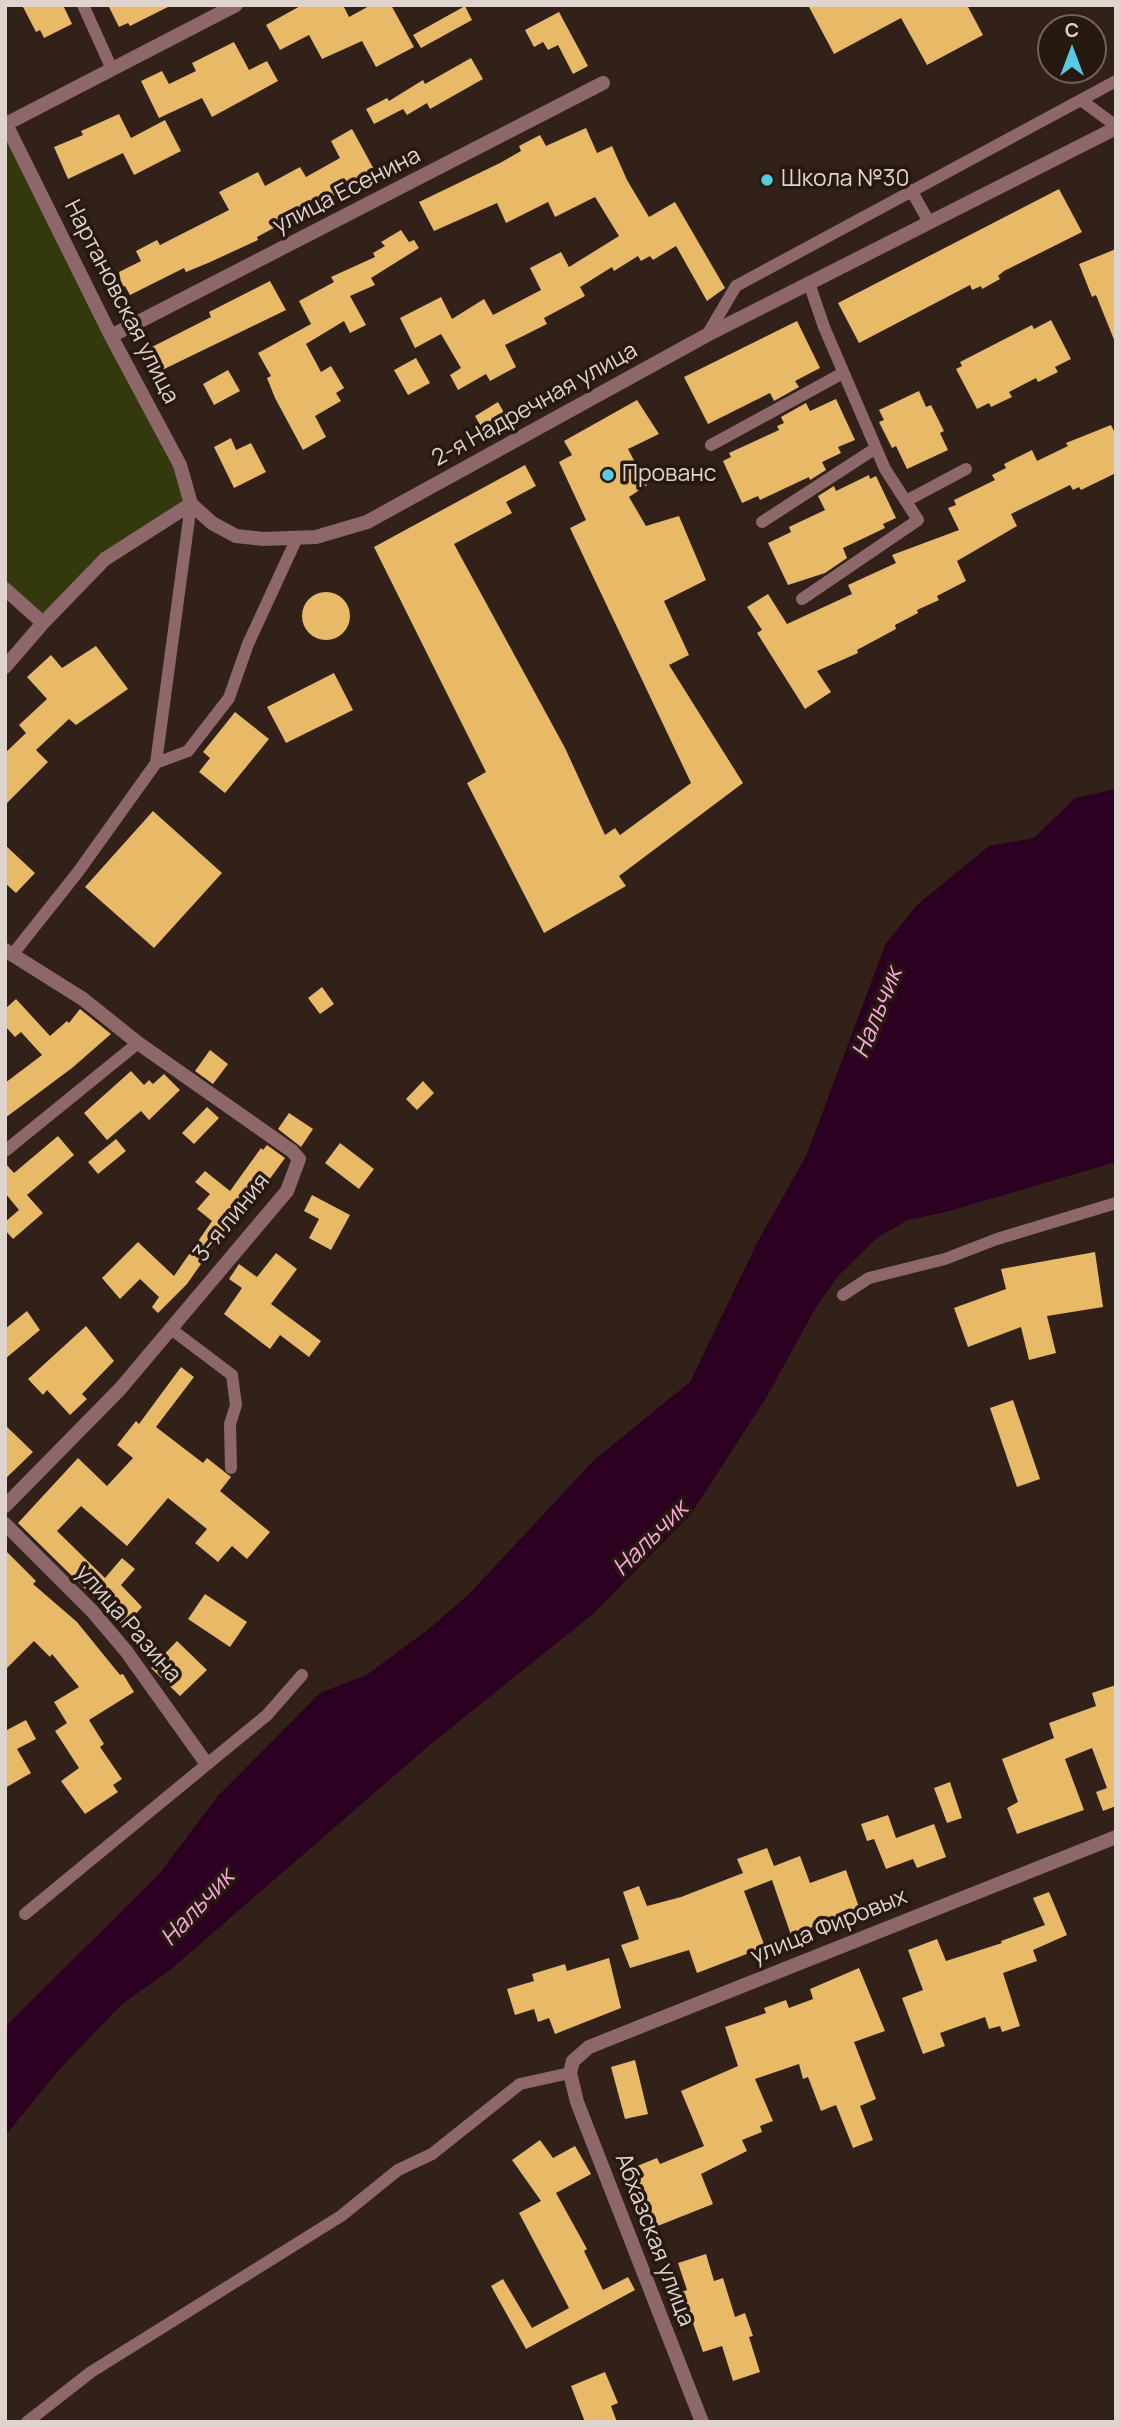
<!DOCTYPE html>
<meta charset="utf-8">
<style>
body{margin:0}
#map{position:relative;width:1121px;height:2427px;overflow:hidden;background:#312119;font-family:Manrope,sans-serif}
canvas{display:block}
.frame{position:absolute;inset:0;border:7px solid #dfd3ce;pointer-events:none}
.north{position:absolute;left:1037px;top:14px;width:70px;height:70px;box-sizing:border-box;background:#271810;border:2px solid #71635c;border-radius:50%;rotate:0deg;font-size:19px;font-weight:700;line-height:28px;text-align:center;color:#dfd3ce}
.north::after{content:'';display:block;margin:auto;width:24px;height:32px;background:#58c9e3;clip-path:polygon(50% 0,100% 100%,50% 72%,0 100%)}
</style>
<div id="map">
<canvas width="1121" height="2427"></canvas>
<div class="frame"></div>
<div class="north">С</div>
</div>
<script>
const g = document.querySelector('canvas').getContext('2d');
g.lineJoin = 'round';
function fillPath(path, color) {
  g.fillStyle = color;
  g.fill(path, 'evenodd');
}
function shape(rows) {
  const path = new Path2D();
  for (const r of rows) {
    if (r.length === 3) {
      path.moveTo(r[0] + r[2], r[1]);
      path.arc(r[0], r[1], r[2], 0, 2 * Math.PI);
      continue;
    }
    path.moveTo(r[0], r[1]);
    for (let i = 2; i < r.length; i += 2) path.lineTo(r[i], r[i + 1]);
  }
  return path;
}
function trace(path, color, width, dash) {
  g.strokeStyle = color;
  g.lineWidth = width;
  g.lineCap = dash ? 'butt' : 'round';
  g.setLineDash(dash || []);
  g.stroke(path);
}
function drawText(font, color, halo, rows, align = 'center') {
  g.font = font + ' Manrope,sans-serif';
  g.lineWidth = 7;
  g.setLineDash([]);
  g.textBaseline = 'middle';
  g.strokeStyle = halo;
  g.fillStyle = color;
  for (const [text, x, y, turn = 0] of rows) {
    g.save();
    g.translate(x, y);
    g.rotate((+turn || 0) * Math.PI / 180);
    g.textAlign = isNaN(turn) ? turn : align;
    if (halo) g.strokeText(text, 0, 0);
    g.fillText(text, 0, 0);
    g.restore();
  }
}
const green = shape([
 [5,122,191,504,125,544,43,623,5,589]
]);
const water = shape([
 [1116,789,1116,1162,946,1212,908,1220,878,1237,837,1277,815,1309,766,1398,691,1514,593,1614,432,1743,170,1970,121,2005,58,2071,5,2136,5,2027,159,1874,217,1797,320,1693,368,1674,430,1628,470,1593,594,1460,690,1382,758,1241,807,1154,886,943,917,905,989,846,1034,838,1075,798]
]);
const building = shape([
 [22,5,63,5,72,24,44,38,40,30,36,32],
 [108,5,172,5,130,26,128,23,119,27],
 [302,5,343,5,349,17,371,5,391,5,414,47,376,67,362,41,322,59,309,35,280,50,266,25],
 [808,5,967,5,983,35,927,65,901,18,834,54],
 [465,6,472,20,421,48,413,35],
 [559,12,588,66,573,74,558,45,548,50,543,42,534,47,525,30],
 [234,42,249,70,267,61,278,81,212,117,202,98,159,118,141,81,162,71,169,84,196,71,192,63],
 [471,58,483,79,430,109,427,103,407,115,403,109,374,124,366,109,387,98,389,101,423,80,425,84],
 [119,114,131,138,165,120,181,151,134,175,123,153,68,179,54,147,83,135,81,131],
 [586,128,597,153,612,146,627,180,649,217,675,202,725,288,707,301,676,246,653,260,650,256,641,261,638,256,614,271,612,267,580,287,585,296,544,318,547,324,505,345,516,367,490,381,486,374,458,390,450,375,461,368,441,334,415,348,400,318,441,297,452,319,484,299,493,315,541,290,530,268,561,252,569,267,619,236,595,197,555,217,548,202,506,223,497,203,434,231,419,202,500,163,521,151,519,146,540,135,546,146],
 [352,129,376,173,257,237,258,240,208,263,186,272,184,268,130,295,125,286,122,287,119,272,141,261,136,251,157,240,160,245,229,210,219,192,258,172,265,186,300,167,306,177,340,158,331,141],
 [1059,189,1082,232,1004,271,998,276,1000,279,982,289,981,286,972,290,970,285,859,343,838,303],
 [401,230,409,242,414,240,419,248,371,278,375,285,350,296,366,325,350,333,344,321,306,344,321,372,331,366,344,388,336,393,341,401,315,416,326,437,303,450,275,398,267,378,271,376,258,353,311,324,299,301,334,282,331,277,375,257,373,253,385,246,381,242],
 [1116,249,1116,342,1115,342,1096,295,1092,297,1079,264],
 [270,281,286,310,158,372,146,350,211,317,209,312],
 [1051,320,1071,359,1055,367,1058,372,1038,382,1036,378,1009,392,1012,397,991,407,989,403,977,409,956,369,962,366,960,362,1032,325,1034,329],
 [797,321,820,368,795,381,799,387,774,401,770,393,708,424,684,377],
 [416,358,430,383,408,395,394,370],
 [228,370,240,391,214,405,203,384],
 [919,391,926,407,931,405,944,431,940,433,948,450,907,469,896,446,892,448,879,422,884,420,879,410],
 [836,399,855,440,838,447,841,453,822,462,826,470,810,480,809,477,760,500,758,496,742,503,723,461,731,457,729,453,779,430,777,426,784,423,781,417,806,403,810,411],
 [637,400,659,434,628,449,647,485,629,497,646,526,679,516,706,580,664,601,689,655,669,665,743,783,619,876,626,886,544,933,467,783,486,772,374,547,525,465,536,486,506,502,512,513,454,544,565,748,605,835,615,828,620,835,691,783,570,528,586,520,559,462,572,455,564,441],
 [498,402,507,418,484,432,475,416],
 [1111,425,1116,435,1116,473,1081,490,1079,487,1073,490,1070,485,1011,514,1017,526,957,561,966,581,937,596,939,600,917,610,918,613,895,625,896,629,857,650,858,653,817,671,831,692,805,709,757,633,762,630,747,607,768,594,787,624,852,594,848,585,896,563,892,555,959,530,948,508,956,505,954,500,995,480,992,475,1006,468,1004,464,1032,450,1037,461,1068,446,1066,443],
 [231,438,236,450,251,443,266,472,234,488,214,447],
 [869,475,870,479,876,476,896,518,883,524,885,528,843,548,847,558,825,573,788,585,768,543,791,532,789,527,825,510,818,496,834,486,836,491],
 [326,616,24],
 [96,646,128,689,76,725,69,719,36,750,48,762,5,805,5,753,26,733,19,725,47,699,27,677,51,655,62,668],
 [334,673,353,710,286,743,267,707],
 [235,712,269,739,225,793,199,772,210,758,203,752],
 [153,811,222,873,154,948,85,887],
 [5,845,35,873,16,893,5,883],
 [322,987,334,1004,320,1014,308,998],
 [16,999,50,1036,67,1021,69,1023,80,1009,111,1034,72,1068,5,1118,5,1083,42,1055,21,1032,15,1037,5,1026,5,1009],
 [210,1050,228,1064,213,1084,195,1071],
 [131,1071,144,1085,149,1080,153,1084,164,1074,180,1090,149,1120,141,1111,107,1140,84,1113],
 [423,1081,434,1093,417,1110,406,1099],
 [207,1107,219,1118,194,1144,182,1133],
 [289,1113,313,1129,301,1147,278,1129],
 [58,1136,74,1155,27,1195,43,1213,13,1239,5,1230,5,1222,19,1210,5,1193,5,1163,14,1173],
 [116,1139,126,1151,98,1174,88,1162],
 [340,1143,374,1169,359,1189,325,1163],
 [267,1145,285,1158,245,1213,227,1234,224,1231,187,1284,158,1313,152,1307,159,1297,140,1279,120,1299,102,1278,138,1242,174,1276,212,1221,197,1209,210,1194,195,1182,205,1171,230,1191,261,1148,263,1150],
 [312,1195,350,1215,331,1250,309,1238,319,1219,304,1211],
 [1095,1252,1103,1307,1047,1316,1056,1353,1029,1360,1021,1327,968,1347,954,1308,1006,1289,1001,1269],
 [276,1253,297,1269,271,1304,321,1341,309,1357,280,1335,270,1349,224,1314,242,1288,229,1279,239,1264,257,1277],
 [27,1311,40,1330,5,1359,5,1329],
 [86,1326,114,1361,82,1394,87,1399,70,1415,47,1390,43,1395,28,1379],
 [181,1367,194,1377,156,1427,203,1463,207,1458,231,1477,220,1491,270,1532,247,1559,232,1546,218,1562,195,1543,207,1529,168,1498,127,1546,81,1506,57,1531,105,1578,122,1558,135,1569,121,1585,142,1607,124,1627,18,1523,78,1458,107,1486,133,1458,117,1445,136,1421,139,1424],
 [1013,1400,1040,1479,1017,1487,990,1408],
 [5,1425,33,1452,5,1479],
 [5,1550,36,1581,33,1584,77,1622,120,1675,123,1674,134,1692,89,1720,104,1744,100,1747,122,1779,113,1785,118,1792,85,1814,61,1781,79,1768,55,1731,67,1723,54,1702,79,1687,52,1654,50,1657,34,1641,5,1670],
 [205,1594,247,1622,230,1647,188,1619],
 [177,1641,207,1670,180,1696,151,1668],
 [1116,1685,1116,1806,1103,1811,1096,1792,1107,1788,1092,1748,1065,1759,1084,1810,1017,1834,1007,1808,1018,1802,1002,1759,1054,1738,1049,1723,1096,1706,1092,1693],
 [26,1720,36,1739,17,1749,31,1773,5,1788,5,1731],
 [950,1782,962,1818,947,1823,934,1788],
 [888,1815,896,1838,934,1824,946,1857,917,1868,913,1859,886,1869,874,1839,867,1841,861,1824],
 [767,1848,774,1866,800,1856,810,1883,846,1870,860,1910,791,1935,772,1880,744,1891,765,1947,697,1973,689,1950,630,1968,621,1945,639,1939,623,1892,639,1886,647,1906,681,1897,743,1873,737,1859],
 [1049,1892,1067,1935,1033,1950,1037,1961,1003,1973,1020,2026,1002,2032,1000,2026,989,2029,985,2017,940,2033,945,2046,923,2054,902,1998,923,1990,908,1950,937,1939,946,1961,1002,1943,1001,1941,1045,1925,1033,1898],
 [609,1958,621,2008,555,2034,549,2018,538,2022,534,2009,515,2015,507,1989,534,1981,532,1974,565,1964,567,1971],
 [859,1968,885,2031,854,2042,876,2099,860,2106,873,2140,853,2148,836,2105,821,2111,808,2077,803,2079,799,2064,755,2079,773,2121,760,2126,762,2132,742,2140,747,2151,701,2174,713,2204,655,2227,632,2168,657,2158,660,2164,704,2146,681,2091,738,2066,725,2027,766,2013,764,2008,786,2000,789,2008,813,1999,810,1989],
 [635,2060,648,2114,625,2119,611,2067],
 [540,2140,553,2158,575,2146,591,2174,556,2193,587,2249,584,2251,603,2290,628,2277,635,2290,526,2349,491,2286,503,2279,532,2328,569,2308,519,2213,541,2201,512,2160],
 [706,2254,714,2281,723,2278,735,2317,745,2313,753,2336,749,2337,760,2372,733,2381,722,2346,703,2352,682,2292,687,2290,678,2263],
 [605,2372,618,2403,611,2406,617,2422,585,2422,571,2386]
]);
const lane = shape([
 [83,5,111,67],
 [1081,100,1116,126],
 [911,190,929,222],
 [707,335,736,286,1116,81],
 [711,445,843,373],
 [906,501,966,469],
 [762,522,876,448],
 [802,599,918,520,885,469,824,327,809,283],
 [156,763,188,751,229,698,248,644,296,540],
 [12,955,78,872,156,763,191,504],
 [5,1151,138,1043],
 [843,1295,869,1278,945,1259,997,1239,1116,1203],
 [171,1329,232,1375,236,1405,230,1424,231,1468],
 [25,1914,267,1715,302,1675],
 [27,2422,91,2372,341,2216,398,2170,432,2154,520,2084,570,2073]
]);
const street = shape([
 [5,122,111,336,180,465,191,504],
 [6,124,236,5],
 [111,336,603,83],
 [191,504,212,523,236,536,263,539,316,537,367,522,707,335,1116,128],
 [5,589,43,623],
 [5,667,43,623,105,559,191,504],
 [5,950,83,999,138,1043,292,1151,299,1159,287,1191,120,1389,5,1506],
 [5,1524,93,1612,126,1651,206,1763],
 [702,2422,577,2102,570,2073,573,2061,589,2047,1116,1837]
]);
const markers = [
 [767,180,7,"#58c9e3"],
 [608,475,7,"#58c9e3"]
];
const poiNames = [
 ["Школа №30",781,180],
 ["Прованс",622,475]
];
const streetNames = [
 ["улица Есенина",347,191,-27],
 ["Нартановская улица",121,302,63],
 ["2-я Надречная улица",535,405,-29],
 ["3-я линия",232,1218,-51],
 ["улица Разина",128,1624,49],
 ["улица Фировых",829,1927,-22],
 ["Абхазская улица",654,2240,69]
];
const waterNames = [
 ["Нальчик",878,1013,-68],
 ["Нальчик",651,1539,-45],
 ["Нальчик",198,1908,-47]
];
fillPath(green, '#34380d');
fillPath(water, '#2c0021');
fillPath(building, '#e8ba68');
trace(lane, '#8e676a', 12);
trace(street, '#8e676a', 14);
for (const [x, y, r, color] of markers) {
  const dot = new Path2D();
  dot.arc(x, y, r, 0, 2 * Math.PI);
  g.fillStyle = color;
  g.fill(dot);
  trace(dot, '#271810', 2.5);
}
drawText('23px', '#dfd3ce', '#271810', poiNames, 'left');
drawText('23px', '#dfd3ce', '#271810', streetNames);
drawText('italic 24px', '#f8a8dd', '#271810', waterNames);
</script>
